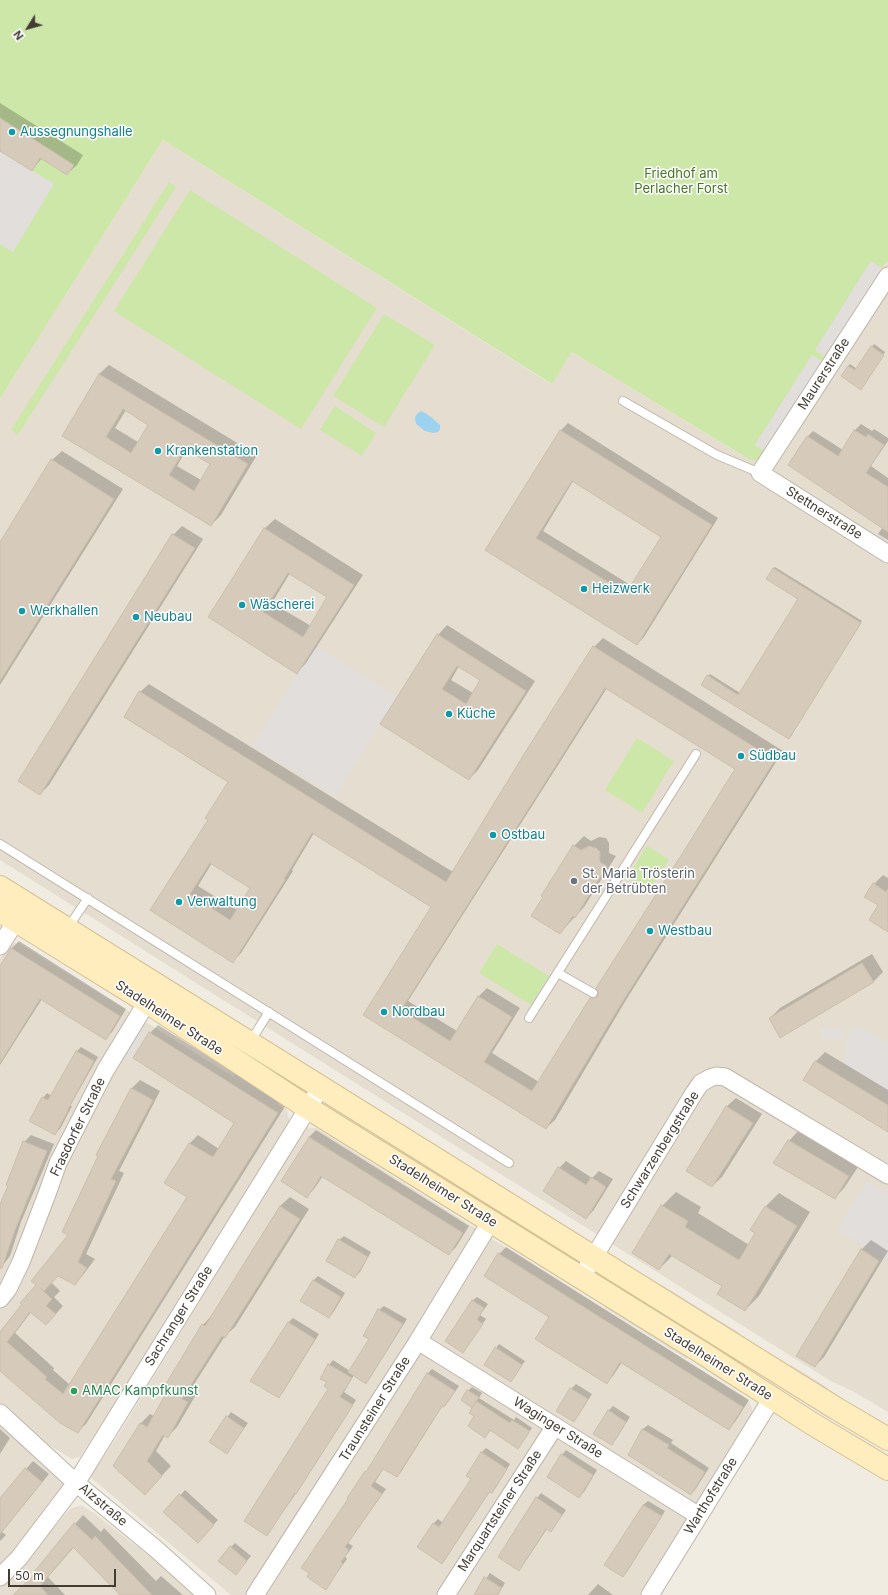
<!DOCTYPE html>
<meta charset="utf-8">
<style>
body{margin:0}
#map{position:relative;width:888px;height:1595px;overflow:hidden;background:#f1ece2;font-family:Inter,sans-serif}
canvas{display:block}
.north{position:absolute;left:8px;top:8px;width:40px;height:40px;-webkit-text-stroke:3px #fff;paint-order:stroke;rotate:233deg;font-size:11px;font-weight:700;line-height:16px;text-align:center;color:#433c33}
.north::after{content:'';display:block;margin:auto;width:14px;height:18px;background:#433c33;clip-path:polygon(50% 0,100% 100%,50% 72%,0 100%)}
.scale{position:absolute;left:8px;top:1569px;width:108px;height:18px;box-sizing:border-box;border:2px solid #433c33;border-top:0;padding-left:5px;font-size:12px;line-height:14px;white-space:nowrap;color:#433c33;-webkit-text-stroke:3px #fff;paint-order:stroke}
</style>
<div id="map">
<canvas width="888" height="1595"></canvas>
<div class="north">N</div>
<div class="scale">50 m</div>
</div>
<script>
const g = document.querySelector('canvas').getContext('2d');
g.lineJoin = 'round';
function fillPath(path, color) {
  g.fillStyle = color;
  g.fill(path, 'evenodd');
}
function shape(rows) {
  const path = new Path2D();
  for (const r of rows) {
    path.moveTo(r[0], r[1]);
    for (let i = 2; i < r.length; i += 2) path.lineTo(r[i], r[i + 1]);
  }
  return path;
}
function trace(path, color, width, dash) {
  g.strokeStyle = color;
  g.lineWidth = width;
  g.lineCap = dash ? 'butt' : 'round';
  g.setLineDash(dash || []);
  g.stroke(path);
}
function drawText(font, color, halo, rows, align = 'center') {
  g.font = font + ' Inter,sans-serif';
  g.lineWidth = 3;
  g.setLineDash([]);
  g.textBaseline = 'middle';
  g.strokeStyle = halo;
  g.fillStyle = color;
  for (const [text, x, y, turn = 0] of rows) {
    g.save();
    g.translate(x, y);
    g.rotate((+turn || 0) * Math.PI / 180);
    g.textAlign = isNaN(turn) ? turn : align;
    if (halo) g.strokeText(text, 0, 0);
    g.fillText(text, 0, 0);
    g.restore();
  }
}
const residential = shape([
 [163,140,551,384,572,352,743,456,871,261,885,266,888,261,888,1412,854,1392,829,1380,0,860,0,399],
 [14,943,19,943,287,1110,289,1118,289,1126,131,1379,80,1457,72,1459,9,1421,0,1413,0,959,9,946],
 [300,1127,316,1128,748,1400,752,1408,752,1415,641,1595,231,1595,90,1477,117,1437,271,1184],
 [0,1423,59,1475,63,1483,61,1491,48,1508,14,1550,0,1564],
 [81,1505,95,1514,200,1595,0,1595,0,1586,23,1563,70,1509]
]);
const green = shape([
 [0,0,888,0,888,261,882,268,871,262,815,350,826,357,823,362,812,355,755,445,766,452,756,460,750,460,572,352,552,384,163,140,0,399],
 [169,182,176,187,18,435,11,430],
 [190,190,377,308,301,429,114,311],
 [384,314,435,345,384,427,333,396],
 [335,406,376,433,362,456,320,430],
 [637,738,674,761,642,813,605,790],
 [647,846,669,859,649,892,627,878],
 [497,944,549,976,531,1005,479,973]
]);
const parking = shape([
 [0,151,54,184,13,252,0,244],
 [871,261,882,268,826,357,815,350],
 [812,355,823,362,766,452,755,445],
 [315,646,398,697,335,796,252,746],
 [137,1027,146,1033,129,1059,120,1053],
 [854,1027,868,1031,888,1042,888,1093,860,1073,844,1065,845,1039],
 [821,1028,843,1029,842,1040,820,1039],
 [236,1072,281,1100,278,1105,233,1076],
 [329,1130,456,1209,454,1213,327,1134],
 [867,1181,888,1194,888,1261,837,1230],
 [512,1244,580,1286,578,1290,510,1247],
 [660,1284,740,1333,737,1337,658,1288],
 [607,1304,689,1355,687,1359,605,1308],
 [791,1365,828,1388,825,1392,789,1369],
 [714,1370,745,1390,742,1393,712,1374]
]);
const water = shape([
 [422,411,431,417,440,425,440,429,438,432,433,433,425,431,416,424,415,417,418,413]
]);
const shadow = shape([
 [0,103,83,155,77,165,67,174,42,158,32,170,0,150],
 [874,344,885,352,863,387,848,366,850,364,857,369],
 [109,365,257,455,221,515,211,525,63,435,99,374],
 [126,410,149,424,138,442,115,428],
 [187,449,211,464,201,480,177,466],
 [568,423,718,518,644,637,637,644,486,550,561,430],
 [573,481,662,537,632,586,543,531],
 [861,424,872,431,874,429,888,438,888,441,871,466,888,478,888,540,878,534,883,527,789,465,808,436,813,431,843,450,855,430],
 [62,451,123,489,0,685,0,543,52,460],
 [275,519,363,575,306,663,297,673,209,617,265,528],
 [290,573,329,597,311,626,272,603],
 [182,526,203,539,49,785,40,794,173,535],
 [775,567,862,621,791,736,708,676,710,674,740,693,799,599,773,569],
 [447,625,535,681,478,770,469,779,382,723,438,635],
 [459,666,481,680,473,693,451,680],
 [603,638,783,751,626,1000,555,1120,546,1128,364,1014,432,906,314,833,292,870,293,871,241,953,232,962,151,910,209,819,229,782,140,692,149,684,453,872,527,752,594,647],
 [607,688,736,769,598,991,591,998,539,1082,492,1053,520,1008,487,988,479,996,457,1031,408,1001],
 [212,863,252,887,237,910,198,886],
 [584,836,591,841,599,837,606,838,609,843,609,853,616,856,584,907,560,933,544,897,542,895,574,846],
 [883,875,888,878,888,931,874,884],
 [19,941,126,1009,112,1032,105,1039,42,999,0,1065,0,969,12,948],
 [872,954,883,972,873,982,770,1018,780,1008],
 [158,1025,286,1105,86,1424,77,1432,0,1369,0,1332,38,1285,70,1235,131,1089,140,1080,160,1091,119,1171,124,1173,86,1254,95,1259,83,1275,75,1284,58,1275,51,1282,60,1291,54,1297,63,1306,54,1316,32,1311,15,1333,54,1368,53,1370,70,1385,189,1197,166,1182,190,1143,198,1135,219,1149,236,1123,150,1033],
 [81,1047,98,1057,70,1106,72,1106,60,1129,55,1133,43,1098,47,1093,52,1096,76,1052],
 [825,1052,888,1090,888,1131,805,1080,816,1061],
 [736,1098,762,1114,722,1177,712,1186,726,1107],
 [316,1130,469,1226,456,1247,449,1254,323,1176,314,1189,307,1196,309,1137],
 [798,1131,858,1167,844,1188,835,1198,789,1141],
 [31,1135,54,1144,21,1222,10,1256,0,1269,0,1207,24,1142],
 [566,1161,592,1178,599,1171,613,1179,593,1211,586,1218,559,1168],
 [676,1192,701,1207,698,1213,749,1245,757,1232,765,1207,779,1193,810,1212,759,1296,745,1310,723,1286,673,1255,659,1269,633,1253,662,1206],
 [290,1197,309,1209,235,1327,225,1336,191,1389,197,1393,177,1427,167,1437,165,1435,156,1451,171,1466,154,1484,115,1466,141,1423,150,1414,154,1416,170,1389,165,1387,203,1325,213,1314,280,1206],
 [344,1236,371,1252,360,1272,355,1277,339,1240],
 [871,1240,888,1251,824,1357,815,1366,861,1250],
 [506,1247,749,1400,735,1422,728,1429,622,1362,613,1376,606,1383,499,1254],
 [318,1276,345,1293,333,1313,328,1317,314,1280],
 [477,1297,488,1304,480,1315,486,1319,463,1352,472,1301],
 [384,1306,407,1319,370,1378,366,1382,354,1375,344,1392,356,1400,300,1488,267,1534,330,1388,328,1382,329,1365,333,1360,350,1371,371,1339,379,1310],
 [293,1318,319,1334,283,1392,279,1397,289,1322],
 [499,1344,525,1361,511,1381,496,1348],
 [432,1369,459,1386,448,1402,444,1406,443,1405,401,1472,396,1476,384,1468,375,1482,386,1489,348,1543,353,1546,345,1557,347,1559,326,1588,350,1499,348,1498,370,1468,428,1373],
 [576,1384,592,1394,578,1416,574,1421,571,1389],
 [472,1387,482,1393,479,1398,514,1420,516,1417,532,1428,518,1448,491,1430,485,1436,475,1416,476,1404,468,1391],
 [613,1406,630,1417,616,1439,612,1444,608,1411],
 [231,1412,248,1423,227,1452,210,1441],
 [648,1425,673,1440,671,1443,709,1468,695,1490,691,1494,629,1455,643,1429],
 [0,1429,10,1438,0,1454],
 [486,1448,510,1464,496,1487,492,1492,490,1491,446,1558,442,1563,433,1524,438,1519,443,1523,472,1479,481,1453],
 [566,1450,597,1470,584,1492,579,1496,562,1455],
 [33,1461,49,1474,2,1532,6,1535,0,1541,0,1499],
 [185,1490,218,1520,202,1537,165,1512],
 [541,1493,566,1510,551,1531,547,1529,523,1565,519,1570,537,1498],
 [648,1501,665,1511,627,1572,623,1576,643,1505],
 [83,1515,101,1532,104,1528,156,1581,161,1576,183,1595,121,1595,74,1547,48,1577,65,1595,16,1595,37,1573,75,1524],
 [235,1543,251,1556,240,1569,231,1547],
 [490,1573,505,1583,498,1595,474,1595],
 [598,1584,613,1595,588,1595]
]);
const building = shape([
 [0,118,74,165,67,175,40,158,32,171,0,151,0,118],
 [871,346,884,355,861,390,841,376,848,366,855,370,871,346],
 [99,374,248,464,211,526,62,436,99,374],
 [123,409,148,425,131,453,106,437,123,409],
 [185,449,210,464,194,491,169,475,185,449],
 [560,430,712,525,637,645,485,550,560,430],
 [572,481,661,537,626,593,536,538,572,481],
 [854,430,866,437,868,434,884,445,866,473,888,487,888,532,788,465,807,436,838,456,854,430],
 [51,459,114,499,0,681,0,542,51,459],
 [264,528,354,585,297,674,208,617,264,528],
 [288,573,327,597,303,637,263,612,288,573],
 [172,534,195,548,40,795,18,781,172,534],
 [773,568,861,623,789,739,701,685,707,675,738,695,798,599,766,579,773,568],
 [437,634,526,691,469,780,380,724,437,634],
 [457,666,480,680,466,704,442,689,457,666],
 [593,646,775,760,618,1009,546,1129,363,1015,431,907,312,833,284,879,285,880,233,963,150,910,208,820,205,818,228,782,124,717,139,691,446,882,526,751,593,646],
 [605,688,735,769,682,854,596,988,598,993,598,996,593,998,590,998,532,1091,484,1062,512,1017,478,996,450,1041,401,1010,605,688],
 [210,863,250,888,230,920,190,894,210,863],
 [573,845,581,850,589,846,596,848,600,852,600,862,607,866,575,918,573,916,560,934,531,916,543,897,541,896,573,845],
 [873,883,886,892,888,889,888,932,869,920,878,905,864,897,873,883],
 [11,948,120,1016,106,1040,40,999,0,1063,0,966,11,948],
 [862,963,874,982,780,1038,769,1018,862,963],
 [149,1032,278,1113,78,1433,60,1423,0,1371,0,1332,22,1304,20,1303,36,1285,31,1281,68,1235,62,1232,98,1156,96,1155,131,1088,153,1100,111,1179,116,1181,78,1262,87,1268,75,1285,58,1276,44,1291,40,1288,52,1299,46,1306,56,1314,46,1325,30,1312,7,1342,47,1377,45,1379,63,1394,187,1197,164,1183,189,1143,213,1157,234,1123,133,1058,149,1032],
 [76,1051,94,1061,67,1111,68,1111,55,1135,29,1121,42,1097,48,1100,76,1051],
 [815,1061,888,1105,888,1132,803,1080,815,1061],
 [726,1106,753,1123,712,1187,686,1171,726,1106],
 [309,1137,463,1233,449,1255,321,1176,307,1198,281,1181,309,1137],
 [788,1140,849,1176,835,1199,773,1163,788,1140],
 [23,1141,47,1151,15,1230,2,1268,0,1268,0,1204,8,1186,6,1185,23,1141],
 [558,1167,586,1185,591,1177,606,1187,586,1219,543,1191,558,1167],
 [661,1205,688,1221,685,1227,739,1260,755,1233,750,1230,765,1206,797,1226,745,1311,717,1294,722,1286,669,1254,659,1270,632,1253,661,1205],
 [280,1206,300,1219,225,1338,222,1336,182,1399,188,1402,168,1438,163,1435,147,1461,162,1476,145,1495,113,1466,140,1423,147,1427,168,1390,164,1387,202,1324,205,1326,280,1206],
 [338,1239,368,1257,355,1278,326,1261,338,1239],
 [861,1249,879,1261,815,1367,796,1356,861,1249],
 [498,1253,743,1407,729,1430,620,1362,607,1384,535,1339,549,1317,484,1276,498,1253],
 [313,1280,341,1297,329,1318,300,1301,313,1280],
 [472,1300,484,1308,477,1320,483,1324,463,1353,445,1341,472,1300],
 [378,1309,403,1324,366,1384,348,1372,369,1339,363,1336,378,1309],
 [288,1322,315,1339,279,1398,250,1381,288,1322],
 [495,1347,522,1365,511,1382,484,1365,495,1347],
 [328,1364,352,1378,340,1397,353,1405,296,1494,295,1493,267,1536,244,1521,328,1389,324,1386,327,1382,320,1379,328,1364],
 [427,1373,455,1391,444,1407,442,1406,397,1477,383,1469,371,1486,382,1494,345,1547,349,1550,341,1562,343,1563,326,1590,307,1577,309,1573,301,1568,348,1499,347,1498,365,1471,366,1472,427,1373],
 [570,1388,588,1399,574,1422,556,1411,570,1388],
 [467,1390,479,1397,472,1408,461,1400,467,1390],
 [476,1401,510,1423,512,1420,530,1431,518,1449,490,1430,485,1438,468,1426,474,1416,469,1413,476,1401],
 [608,1410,626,1422,612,1445,593,1434,608,1410],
 [226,1416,244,1428,227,1454,209,1442,226,1416],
 [642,1429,669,1445,667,1448,705,1472,691,1495,628,1455,642,1429],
 [481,1452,507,1469,492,1493,489,1492,442,1564,417,1547,433,1523,439,1527,471,1479,466,1476,481,1452],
 [561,1454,593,1475,579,1498,547,1477,561,1454],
 [25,1468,42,1482,0,1534,0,1498,25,1468],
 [179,1494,214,1525,198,1543,163,1512,179,1494],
 [536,1497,562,1515,551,1532,546,1529,519,1571,498,1557,536,1497],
 [643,1505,662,1516,623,1577,604,1565,643,1505],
 [74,1523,92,1540,95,1536,152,1595,120,1595,73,1547,40,1586,48,1595,13,1595,36,1573,34,1572,74,1523],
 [230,1546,247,1561,236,1575,218,1561,230,1546],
 [484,1577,502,1588,497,1595,474,1595,484,1577]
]);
const service = shape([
 [623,401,717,455,760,473],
 [0,844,509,1163],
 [67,929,88,898],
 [558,973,593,993],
 [529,1018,696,754],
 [250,1042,269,1012]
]);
const minor = shape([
 [888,276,760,473,888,554],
 [0,946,16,921],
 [581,1278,694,1093,701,1083,710,1078,716,1076,725,1077,888,1175],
 [0,1299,8,1289,21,1262,47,1194,58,1163,105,1071,147,1002],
 [418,1341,699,1516],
 [0,1413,76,1483,156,1549,207,1595],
 [0,1577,19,1558,76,1483,321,1087],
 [255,1595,418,1341,491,1221],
 [446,1595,555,1426],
 [650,1595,772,1398]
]);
const secondary = shape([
 [0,887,837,1409,888,1439],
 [0,911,147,1002,308,1108,701,1352,811,1423,888,1469]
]);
const markers = [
 [12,132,4,"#0f9aa8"],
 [158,451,4,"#0f9aa8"],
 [584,589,4,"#0f9aa8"],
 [242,605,4,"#0f9aa8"],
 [22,611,4,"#0f9aa8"],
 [136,617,4,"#0f9aa8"],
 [449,714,4,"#0f9aa8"],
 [741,756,4,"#0f9aa8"],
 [493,835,4,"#0f9aa8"],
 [574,881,4,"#6b7280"],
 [179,902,4,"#0f9aa8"],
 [650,931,4,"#0f9aa8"],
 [384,1012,4,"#0f9aa8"],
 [74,1391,4,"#2e9e5b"]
];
const cultureNames = [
 ["Aussegnungshalle",20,132],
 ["Krankenstation",166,451],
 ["Heizwerk",592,589],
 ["Wäscherei",250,605],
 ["Werkhallen",30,611],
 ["Neubau",144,617],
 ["Küche",457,714],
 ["Südbau",749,756],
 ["Ostbau",501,835],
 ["Verwaltung",187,902],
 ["Westbau",658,931],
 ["Nordbau",392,1012]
];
const parkNames = [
 ["Friedhof am",681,174],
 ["Perlacher Forst",681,189]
];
const streetNames = [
 ["Maurerstraße",824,374,-57],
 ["Stettnerstraße",824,513,32],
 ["Stadelheimer Straße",169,1018,33],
 ["Frasdorfer Straße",78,1127,-64],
 ["Schwarzenbergstraße",660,1150,-58],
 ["Stadelheimer Straße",443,1191,32],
 ["Sachranger Straße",179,1316,-58],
 ["Stadelheimer Straße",718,1364,32],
 ["Traunsteiner Straße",375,1409,-58],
 ["Waginger Straße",558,1428,32],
 ["Warthofstraße",711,1496,-58],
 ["Alzstraße",103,1505,40],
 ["Marquartsteiner Straße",500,1511,-57]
];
const worshipNames = [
 ["St. Maria Trösterin",582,874],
 ["der Betrübten",582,889]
];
const leisureNames = [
 ["AMAC Kampfkunst",82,1391]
];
fillPath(residential, '#e5ded0');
fillPath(green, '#cde7a9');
fillPath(parking, '#e1dedb');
fillPath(water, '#9cd1f0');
fillPath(shadow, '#0003');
fillPath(building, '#d6caba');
trace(building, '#cdbfab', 1);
trace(service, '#bfb6a8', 10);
trace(minor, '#bfb6a8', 19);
trace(secondary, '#d5c193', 24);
trace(service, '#fff', 8);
trace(minor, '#fff', 17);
trace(secondary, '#ffedbe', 22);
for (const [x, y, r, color] of markers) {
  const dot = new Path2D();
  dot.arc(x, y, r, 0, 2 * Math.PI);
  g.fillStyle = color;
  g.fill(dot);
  trace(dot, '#fff', 1.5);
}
drawText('13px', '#0d838f', '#fff', cultureNames, 'left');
drawText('13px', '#467426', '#fff', parkNames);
drawText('13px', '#433c33', '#fff', streetNames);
drawText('13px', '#5b616d', '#fff', worshipNames, 'left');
drawText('13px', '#27864d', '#fff', leisureNames, 'left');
</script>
